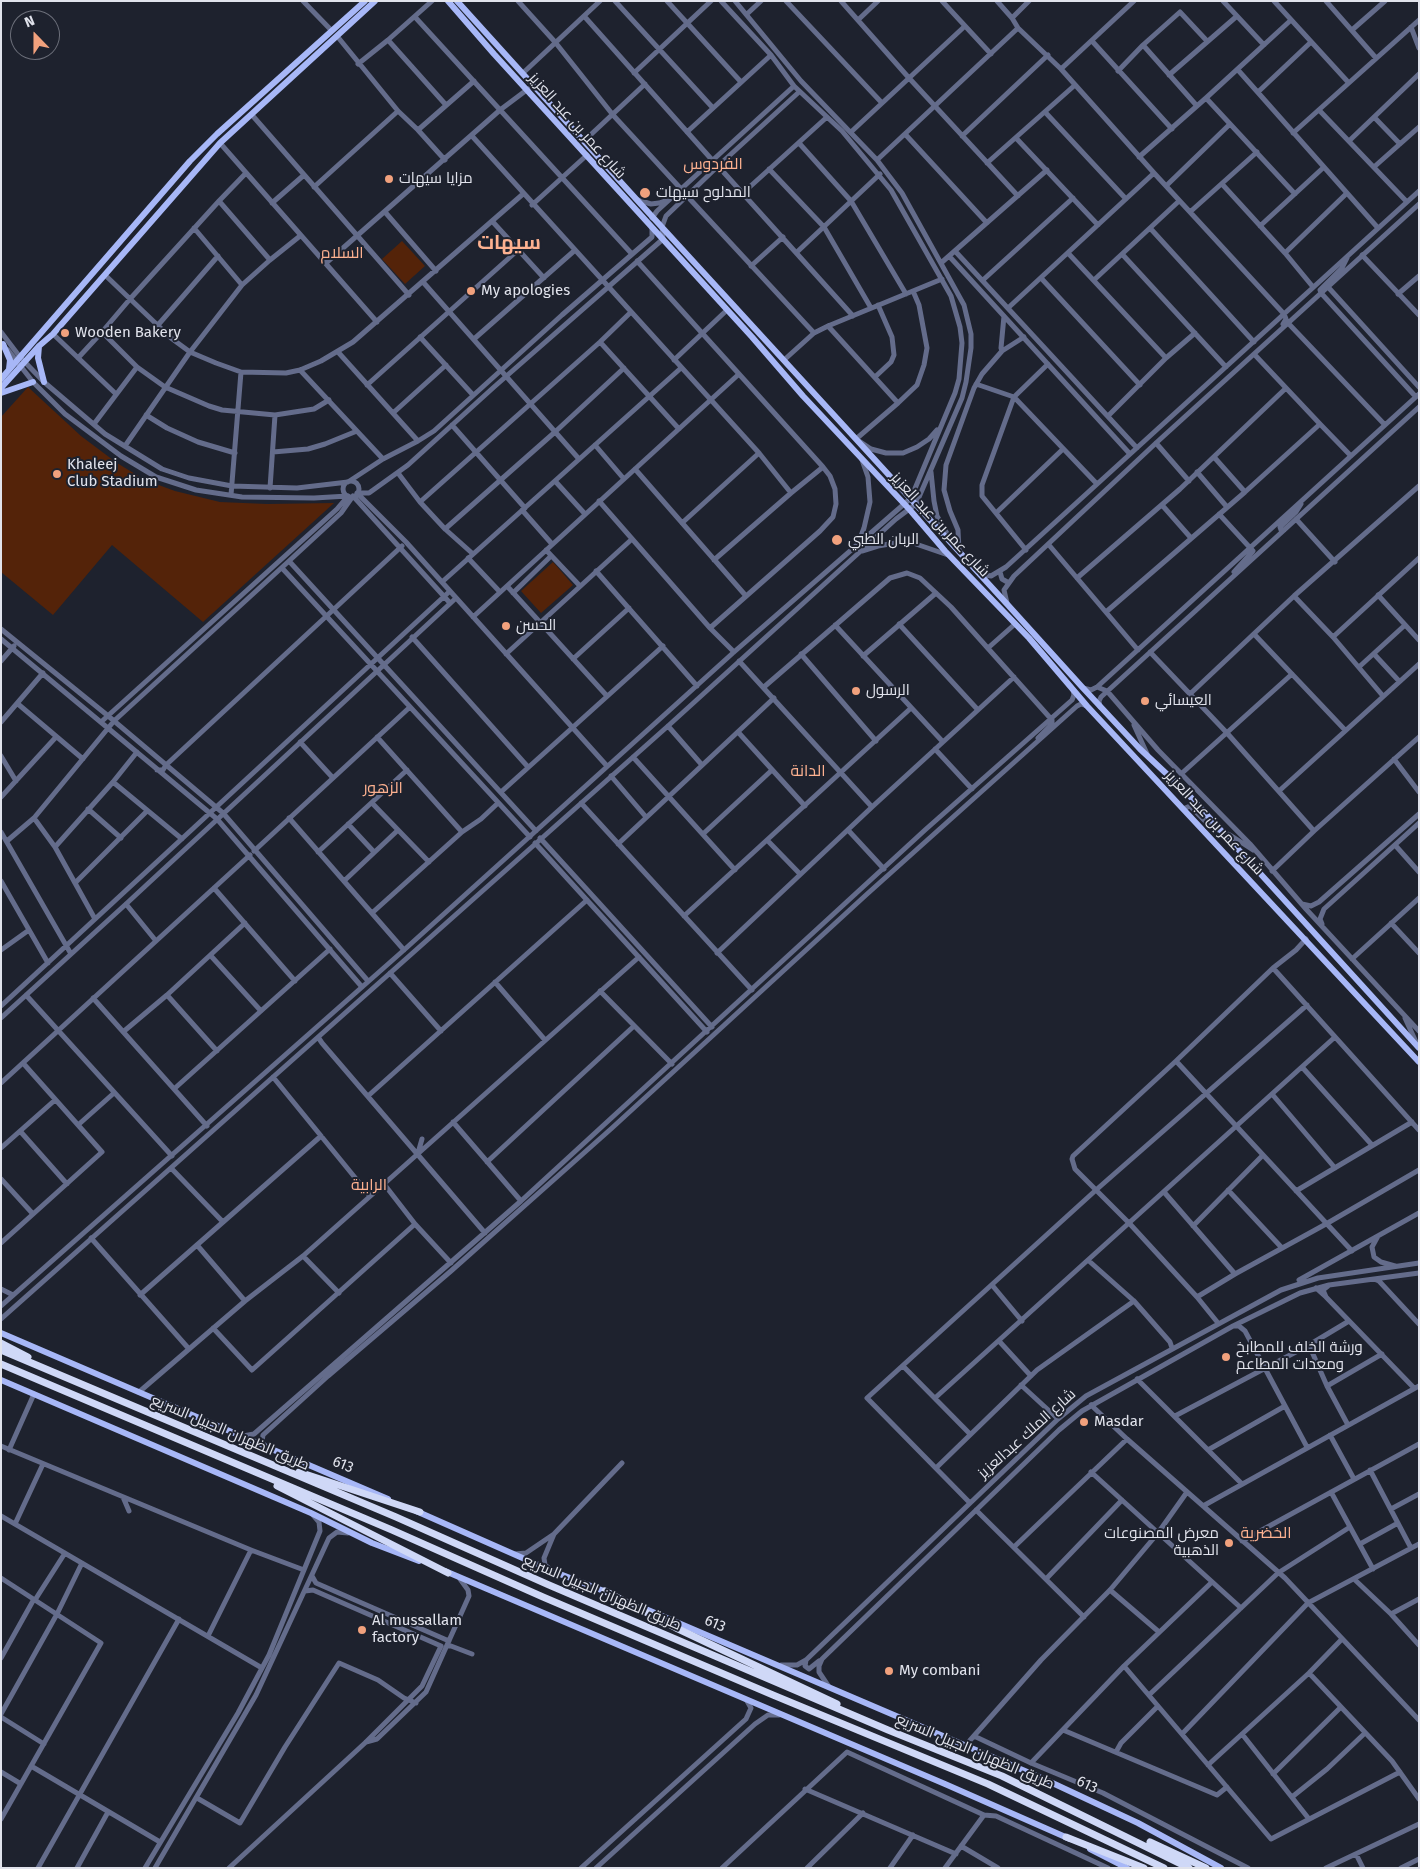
<!DOCTYPE html>
<meta charset="utf-8">
<style>
body{margin:0}
#map{position:relative;width:1420px;height:1869px;overflow:hidden;background:#1e222e;font-family:"Fira Sans",sans-serif}
canvas{display:block}
.frame{position:absolute;inset:0;border:2px solid #e1e3ec;pointer-events:none}
.north{position:absolute;left:10px;top:10px;width:50px;height:50px;box-sizing:border-box;background:#1e222e;border:1px solid #6c6f7a;border-radius:50%;rotate:338deg;font-size:14px;font-weight:700;line-height:20px;text-align:center;color:#e1e3ec}
.north::after{content:'';display:block;margin:auto;width:18px;height:22px;background:#f1a17d;clip-path:polygon(50% 0,100% 100%,50% 72%,0 100%)}
</style>
<div id="map">
<canvas width="1420" height="1869"></canvas>
<div class="frame"></div>
<div class="north">N</div>
</div>
<script>
const g = document.querySelector('canvas').getContext('2d');
g.lineJoin = 'round';
function fillPath(path, color) {
  g.fillStyle = color;
  g.fill(path, 'evenodd');
}
function shape(rows) {
  const path = new Path2D();
  for (const r of rows) {
    if (r.length === 3) {
      path.moveTo(r[0] + r[2], r[1]);
      path.arc(r[0], r[1], r[2], 0, 2 * Math.PI);
      continue;
    }
    path.moveTo(r[0], r[1]);
    for (let i = 2; i < r.length; i += 2) path.lineTo(r[i], r[i + 1]);
  }
  return path;
}
function trace(path, color, width, dash) {
  g.strokeStyle = color;
  g.lineWidth = width;
  g.lineCap = dash ? 'butt' : 'round';
  g.setLineDash(dash || []);
  g.stroke(path);
}
function drawText(font, color, halo, rows, align = 'center') {
  g.font = font + ' "Fira Sans",Cairo,sans-serif';
  g.lineWidth = 4;
  g.setLineDash([]);
  g.textBaseline = 'middle';
  g.strokeStyle = halo;
  g.fillStyle = color;
  for (const [text, x, y, turn = 0] of rows) {
    g.save();
    g.translate(x, y);
    g.rotate((+turn || 0) * Math.PI / 180);
    g.textAlign = isNaN(turn) ? turn : align;
    if (halo) g.strokeText(text, 0, 0);
    g.fillText(text, 0, 0);
    g.restore();
  }
}
const green = shape([
 [402,241,425,266,405,284,382,259],
 [28,387,81,436,117,463,145,480,175,491,220,502,267,504,334,503,203,622,112,545,53,615,1,572,1,417],
 [553,562,573,585,541,613,521,591]
]);
const minor = shape([
 [303,1,332,31],
 [518,1,555,42,613,115,682,190],
 [615,1,713,108],
 [667,1,741,82],
 [786,1,882,103],
 [841,1,909,78,1018,196],
 [942,1,991,54],
 [997,1,1012,18,1018,28,1061,69,1154,173,1284,314,1286,319,1283,324],
 [1223,1,1237,16],
 [1274,1,1348,82],
 [1326,1,1376,58],
 [747,14,761,1],
 [584,16,713,161],
 [415,17,631,253],
 [1012,18,1029,1],
 [858,20,878,1],
 [1411,27,1419,48],
 [1352,30,1385,1],
 [337,36,398,111,418,130,445,160],
 [388,40,446,105],
 [1092,41,1172,129],
 [1143,45,1197,106],
 [358,64,388,40,432,1],
 [1061,69,1134,1],
 [1238,70,1378,228],
 [1118,71,1143,45,1180,12,1207,41],
 [523,73,600,1],
 [634,73,711,1],
 [1169,75,1237,16,1264,45],
 [1258,92,1311,42],
 [1206,98,1295,194],
 [1319,110,1407,202],
 [1045,112,1126,199],
 [252,115,409,295],
 [1374,117,1400,144],
 [418,130,474,81],
 [687,132,771,55],
 [851,132,965,26],
 [1293,133,1419,20],
 [905,134,987,223],
 [472,136,759,453,791,493],
 [962,136,1048,55],
 [1016,138,1098,225],
 [584,141,645,84],
 [1349,141,1419,74],
 [220,143,377,322],
 [799,143,851,201,906,294],
 [1139,157,1206,98,1291,20],
 [877,160,1018,28],
 [987,163,1075,85],
 [718,166,853,316],
 [1374,167,1419,127],
 [769,169,824,227,871,308],
 [1222,184,1285,253,1347,193],
 [1166,186,1230,124],
 [314,187,398,111],
 [743,193,827,117],
 [687,196,814,333],
 [638,200,651,204,659,203,668,200],
 [219,201,246,173],
 [272,203,304,175],
 [532,205,587,155],
 [385,212,436,271],
 [1190,212,1257,152],
 [652,218,657,211,794,86],
 [492,221,544,278],
 [1260,226,1324,167],
 [194,228,242,285],
 [1150,228,1254,342],
 [955,251,1137,448],
 [797,252,880,174],
 [1068,253,1166,358],
 [1285,253,1313,287],
 [1122,254,1226,367],
 [1362,255,1419,315],
 [949,256,1130,454],
 [1347,258,1342,268,1320,290,1321,293,1416,397],
 [270,260,219,201,130,299,102,332,137,367,165,387,209,406,222,410,275,415,314,409,329,400],
 [637,261,823,467,830,476,835,489,836,504,833,517,820,531,710,628],
 [326,263,500,110,528,89],
 [941,263,1047,170],
 [751,266,783,237],
 [105,275,171,338,190,352,216,363,241,372,286,373,300,370,321,361,353,342,523,194],
 [1041,278,1140,385],
 [983,280,1073,198],
 [1094,280,1179,201],
 [423,282,579,459],
 [1328,287,1419,387],
 [1398,294,1419,276],
 [1008,308,1154,173],
 [1288,323,1385,425],
 [158,325,218,256],
 [828,326,898,403,917,385,924,365,927,348,919,305,913,291],
 [1,332,20,357,44,382,105,434,162,469,189,478,232,486,297,488,348,482,383,459,418,441,434,431,562,315,652,237,652,227],
 [53,334,116,394],
 [420,337,473,395],
 [474,339,574,251],
 [600,342,679,429],
 [8,350,33,382,65,414,121,456,156,477,196,490,242,497,314,498,348,496],
 [1002,351,1001,348,1004,316],
 [338,352,418,441],
 [78,358,102,332],
 [674,360,727,310],
 [784,360,814,333,828,326,942,279],
 [300,370,383,459],
 [875,377,891,362,894,355,892,337,878,305],
 [976,384,1014,397,1097,484],
 [367,385,518,250],
 [898,403,856,439,871,449,886,453,903,453,917,447,929,439,937,430],
 [393,413,446,365],
 [146,415,167,428,198,442,235,453],
 [1108,416,1166,358,1195,333],
 [94,424,137,367],
 [1320,424,1351,456],
 [452,425,525,508],
 [1156,443,1189,481],
 [595,445,624,479],
 [125,446,190,352,242,285,270,260,300,236],
 [273,452,308,449,325,444,357,431],
 [1214,457,1245,492],
 [635,469,746,596],
 [931,472,934,501,937,516,949,537],
 [1197,472,1227,507],
 [398,473,420,502,445,529,473,554],
 [555,481,585,514],
 [351,489,8],
 [270,488,275,415],
 [357,493,369,493,408,465,494,387,663,239,662,227,666,216,718,166,799,92],
 [357,493,406,542,607,766],
 [231,495,241,372],
 [599,501,710,628,734,652],
 [420,502,600,342,631,312],
 [1162,505,1191,538],
 [522,510,552,544],
 [996,513,1063,449],
 [1219,514,1253,551,1234,572],
 [1296,519,1335,562],
 [682,523,759,453],
 [445,529,555,432,624,368],
 [1284,530,1281,530,1280,527,1296,512,1301,504],
 [858,544,864,528,870,502,868,477,862,460],
 [1049,545,1138,650],
 [546,550,580,586],
 [1026,550,982,496,982,485,1014,397,1048,364],
 [862,551,878,546,901,542,913,543,948,555],
 [959,551,958,530,950,511,944,490,946,465,974,388,982,374,1002,351,1024,337],
 [468,558,500,592],
 [714,560,791,493,823,467],
 [289,561,536,831],
 [282,568,530,837],
 [596,571,697,686],
 [1000,572,1002,579,1009,583],
 [980,574,991,576,1006,567,1419,191],
 [1077,578,1180,489,1285,389],
 [442,582,681,368],
 [507,586,607,696],
 [513,593,551,556],
 [1378,595,1419,640],
 [1294,596,1333,637,1383,696],
 [1007,603,1004,590,1014,576,1156,443,1419,204],
 [1106,612,1245,492,1320,424,1254,354],
 [473,617,739,374],
 [899,624,978,710],
 [835,625,943,742],
 [1,629,107,715,223,813,368,981],
 [1254,634,1345,730],
 [412,637,528,767],
 [1333,637,1419,558],
 [1,639,217,819,362,987],
 [988,648,1015,624],
 [1150,652,1227,733,1314,831],
 [506,654,632,539],
 [801,654,876,741],
 [1374,654,1399,681],
 [863,656,936,593],
 [573,659,629,608],
 [1,661,14,646],
 [739,661,872,807],
 [1359,667,1405,625],
 [764,687,890,578,907,573,920,578,951,607,1052,720,1052,724,1038,738],
 [1097,687,1107,691,1158,750,1250,844,1306,909,1419,1031],
 [1083,688,1091,690,1097,687,1419,394],
 [1190,694,1294,596,1419,486],
 [18,704,83,759],
 [1100,707,1099,701,1101,697,1419,407],
 [1,722,43,673],
 [101,722,337,509,348,496],
 [1134,725,1148,756],
 [668,726,702,765],
 [738,732,805,806],
 [377,737,462,832],
 [300,742,333,778],
 [935,749,972,789],
 [1,756,16,781],
 [633,757,735,870],
 [1394,759,1419,792],
 [157,770,163,770,166,765,402,546],
 [1181,774,1292,674],
 [611,776,646,817],
 [113,782,182,839],
 [1279,791,1419,664],
 [501,792,663,646],
 [1,797,56,737],
 [372,803,429,862],
 [581,803,752,990],
 [88,809,121,838],
 [1183,809,1190,806,1211,827,1230,835,1253,850],
 [34,818,55,847,95,919],
 [289,818,404,950],
 [348,824,374,852],
 [848,830,884,869],
 [1,832,71,954],
 [703,834,772,770],
 [540,838,712,1027],
 [767,840,800,874],
 [7,841,34,818,114,721,289,561,341,513,353,496,450,603],
 [535,843,707,1032],
 [618,844,774,698],
 [1395,845,1419,872],
 [55,847,113,782,137,752],
 [254,851,410,707],
 [318,852,407,770],
 [1272,871,1314,831,1419,737],
 [1,881,48,963],
 [344,881,397,831],
 [75,883,147,811],
 [214,888,295,981],
 [126,904,156,941],
 [1302,904,1311,906,1319,902,1419,814],
 [372,913,462,832,481,819,498,803],
 [684,916,911,708],
 [1391,923,1419,953],
 [1322,924,1320,919,1324,909,1419,823],
 [1,950,29,930],
 [717,953,872,807,1014,677],
 [211,956,261,1011],
 [1352,959,1419,898],
 [1273,968,1419,1130],
 [390,973,441,1031],
 [495,982,545,1040],
 [600,991,672,1064],
 [26,995,172,1156],
 [167,995,217,1051],
 [93,998,207,1126],
 [1,1006,450,591],
 [1,1018,126,904,456,598],
 [1405,1018,1416,1042],
 [123,1032,167,995,245,923],
 [318,1037,322,1043,485,1233],
 [1176,1061,1352,1251],
 [1302,1067,1372,1145],
 [273,1077,370,1196],
 [1,1083,250,855],
 [174,1089,330,949],
 [1272,1094,1335,1168],
 [368,1096,587,900],
 [453,1122,521,1201],
 [78,1125,114,1093],
 [20,1131,67,1184],
 [1,1148,55,1100],
 [418,1153,422,1139],
 [487,1162,634,1026],
 [171,1168,223,1222],
 [1,1179,33,1214],
 [384,1184,415,1224,451,1263],
 [1228,1190,1282,1248],
 [1296,1191,1412,1122],
 [1164,1192,1235,1274],
 [1193,1226,1263,1155],
 [1378,1236,1372,1247,1374,1257,1381,1262,1395,1266],
 [91,1238,189,1349],
 [1,1243,102,1152,23,1063],
 [197,1245,245,1301],
 [303,1256,339,1293],
 [1089,1261,1134,1301,1170,1342,1172,1348],
 [1374,1279,1379,1281,1419,1324],
 [1299,1280,1419,1213],
 [992,1285,1022,1321],
 [1316,1288,1326,1297,1323,1290,1328,1286],
 [1,1289,13,1295],
 [140,1295,321,1136],
 [1197,1297,1235,1274,1326,1224,1419,1170],
 [1326,1297,1414,1388],
 [1,1306,404,950,734,652,911,498,955,393,959,379,962,343,960,327,951,296,891,190,842,131,794,86,771,55,721,1],
 [1,1319,668,726,896,519,916,504,962,398,966,382,971,348,971,334,964,305,902,193,877,160,801,81,735,1],
 [1218,1323,1197,1297,1130,1224,1075,1169,1072,1159,1073,1156,1176,1061,1273,968,1296,950,1306,939],
 [1234,1326,1239,1326,1245,1331,1307,1447],
 [213,1328,252,1370,415,1224],
 [999,1341,1031,1376],
 [1309,1345,1327,1386,1382,1354],
 [903,1366,970,1434],
 [1137,1379,1242,1484],
 [1021,1385,1058,1419],
 [1327,1386,1348,1425],
 [139,1392,245,1301,303,1256,639,957],
 [935,1398,1335,1037],
 [1091,1405,1127,1439,1285,1578,1419,1720],
 [1175,1416,1309,1345,1349,1321],
 [1330,1435,1354,1479],
 [243,1436,254,1434,521,1201,925,830,1072,700,1074,695,1073,690],
 [1,1446,251,1550,304,1570],
 [265,1447,262,1441,263,1435,328,1376,451,1271,612,1128,866,895,1077,706,1081,704,1087,706],
 [9,1450,34,1394],
 [1208,1450,1285,1406],
 [936,1468,1037,1370,1134,1301],
 [1370,1470,1411,1548],
 [1091,1472,1241,1608],
 [1331,1492,1373,1569],
 [123,1497,129,1511],
 [970,1503,867,1398,1096,1190,1307,1005],
 [1203,1506,1419,1386],
 [1391,1509,1419,1494],
 [976,1510,1084,1617],
 [1,1516,262,1668],
 [15,1524,43,1464],
 [554,1534,622,1463],
 [1242,1541,1419,1444],
 [1360,1544,1398,1523],
 [1014,1547,1127,1439],
 [515,1554,526,1553,554,1534,544,1558,545,1565,550,1569],
 [312,1576,316,1583,449,1641],
 [1,1578,101,1643,1,1819],
 [1046,1579,1122,1500],
 [1354,1579,1391,1614,1419,1645],
 [1110,1590,1159,1632],
 [35,1600,65,1553],
 [1391,1614,1419,1599],
 [208,1636,251,1550],
 [447,1646,451,1646,472,1654],
 [1,1658,34,1599],
 [806,1660,805,1666,809,1669,819,1661],
 [781,1665,797,1665,806,1660,1058,1419,1086,1396,1281,1290,1318,1278,1419,1263],
 [1124,1666,1271,1839,1400,1772],
 [1309,1673,1392,1761,1419,1799],
 [829,1687,819,1672,819,1666,822,1659,1059,1430,1082,1411,1233,1326,1300,1293,1329,1285,1419,1273],
 [1149,1695,1278,1573,1350,1527],
 [1,1714,57,1614,82,1563],
 [1,1717,44,1744],
 [1063,1730,1217,1795,1227,1787],
 [1182,1734,1308,1603,1419,1544],
 [1242,1734,1309,1819],
 [974,1736,1031,1763,1103,1793,1248,1868],
 [366,1742,377,1739,426,1692,469,1596,468,1590,460,1579],
 [965,1746,1041,1660,1110,1590,1158,1533,1187,1492],
 [1116,1752,1121,1743,1158,1706],
 [1031,1763,1124,1666,1212,1582],
 [1208,1765,1309,1673,1342,1639],
 [31,1766,160,1842],
 [1,1772,21,1784],
 [1273,1774,1341,1707],
 [805,1789,956,1854],
 [1292,1797,1327,1769,1365,1733],
 [197,1798,240,1823,285,1747,339,1663,378,1680,404,1698,416,1703],
 [961,1846,998,1868],
 [1356,1854,1363,1868],
 [38,1868,179,1619],
 [77,1868,108,1812],
 [145,1868,238,1713,269,1655,320,1531,319,1522,313,1515],
 [155,1868,256,1695,329,1538,337,1532,348,1533],
 [229,1868,366,1742,422,1686,441,1646,313,1590,305,1591],
 [581,1868,746,1719,751,1708,747,1701],
 [596,1868,755,1724,768,1715,779,1715],
 [722,1868,847,1752,984,1815,996,1816,1108,1868],
 [807,1868,863,1813],
 [890,1868,913,1835],
 [945,1868,984,1815],
 [1326,1868,1419,1824],
 [1401,1868,1419,1859]
]);
const major = shape([
 [448,1,494,54,752,337,803,396,910,510,945,551,1029,638,1087,706,1419,1062],
 [457,1,637,200,1007,604,1083,688,1140,749,1186,792,1419,1048],
 [3,344,10,360,9,369],
 [39,346,38,358,44,382],
 [1,379,190,161,217,134,365,1],
 [1,388,39,346,53,334,220,143,375,1],
 [1,393,33,382],
 [1,1333,388,1499],
 [1,1380,311,1513,372,1543,419,1561],
 [416,1511,552,1571,609,1593],
 [445,1571,945,1784,1070,1839],
 [641,1607,1046,1780,1138,1823,1221,1868],
 [1090,1849,1127,1868]
]);
const highway = shape([
 [1,1343,28,1357],
 [1,1350,396,1517,549,1585,888,1730,1002,1776,1189,1868],
 [1,1364,392,1530,543,1597,773,1695,988,1784,1164,1868],
 [299,1472,420,1512],
 [277,1486,448,1573],
 [605,1591,676,1628,837,1704],
 [1066,1837,1144,1868],
 [1150,1842,1206,1868]
]);
const markers = [
 [389,179,5,"#f1a17d"],
 [645,193,6,"#f1a17d"],
 [471,291,5,"#f1a17d"],
 [65,333,5,"#f1a17d"],
 [57,474,5,"#f1a17d"],
 [837,540,6,"#f1a17d"],
 [506,626,5,"#f1a17d"],
 [856,691,5,"#f1a17d"],
 [1145,701,5,"#f1a17d"],
 [1226,1357,5,"#f1a17d"],
 [1084,1422,5,"#f1a17d"],
 [1229,1543,5,"#f1a17d"],
 [362,1630,5,"#f1a17d"],
 [889,1671,5,"#f1a17d"]
];
const streetNames = [
 ["شارع عمر بن عبد العزيز",577,126,48],
 ["شارع عمر بن عبد العزيز",940,525,47],
 ["شارع عمر بن عبد العزيز",1214,823,47],
 ["طريق الظهران الجبيل السريع",230,1433,23],
 ["شارع الملك عبدالعزيز",1027,1434,-42],
 ["613",343,1465,22],
 ["طريق الظهران الجبيل السريع",602,1593,23],
 ["613",715,1624,23],
 ["طريق الظهران الجبيل السريع",975,1752,23],
 ["613",1087,1785,25]
];
const poiNames = [
 ["مزايا سيهات",399,179],
 ["المدلوح سيهات",656,193],
 ["My apologies",481,291],
 ["Wooden Bakery",75,333],
 ["Khaleej",67,465],
 ["Club Stadium",67,482],
 ["الربان الطبي",848,540],
 ["الحسن",516,626],
 ["الرسول",866,691],
 ["العيسائي",1155,701],
 ["ورشة الخلف للمطابخ",1236,1348],
 ["ومعدات المطاعم",1236,1365],
 ["Masdar",1094,1422],
 ["معرض المصنوعات",1219,1534,"right"],
 ["الذهبية",1219,1551,"right"],
 ["Al mussallam",372,1621],
 ["factory",372,1638],
 ["My combani",899,1671]
];
const neighbourhoodNames = [
 ["الفردوس",713,165],
 ["السلام",342,254],
 ["الدانة",808,772],
 ["الزهور",383,789],
 ["الرابية",369,1186],
 ["الخضرية",1266,1534]
];
const districtNames = [
 ["سيهات",509,243]
];
fillPath(green, '#542309');
trace(minor, '#646c8b', 5);
trace(major, '#a7b7f7', 6);
trace(highway, '#cfd8f7', 7);
for (const [x, y, r, color] of markers) {
  const dot = new Path2D();
  dot.arc(x, y, r, 0, 2 * Math.PI);
  g.fillStyle = color;
  g.fill(dot);
  trace(dot, '#1e222e', 2);
}
drawText('15px', '#e1e3ec', '#1e222e', streetNames);
drawText('15px', '#e1e3ec', '#1e222e', poiNames, 'left');
drawText('16px', '#fdb190', '#1e222e', neighbourhoodNames);
drawText('bold 20px', '#fdb190', '#1e222e', districtNames);
</script>
